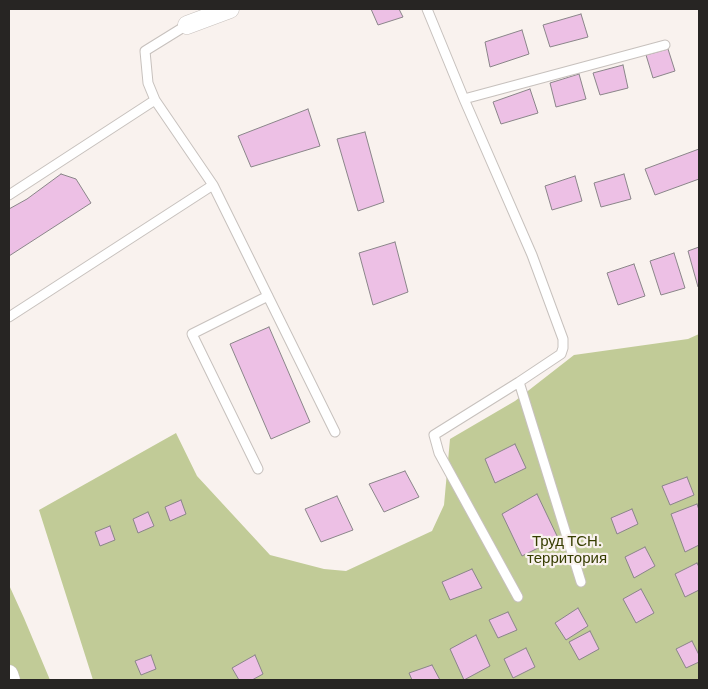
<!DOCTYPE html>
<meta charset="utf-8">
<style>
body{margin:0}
#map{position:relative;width:708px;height:689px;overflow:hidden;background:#f9f2ee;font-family:Barlow,sans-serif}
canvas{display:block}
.frame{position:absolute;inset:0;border:10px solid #272523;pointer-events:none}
</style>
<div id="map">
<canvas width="708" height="689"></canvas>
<div class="frame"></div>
</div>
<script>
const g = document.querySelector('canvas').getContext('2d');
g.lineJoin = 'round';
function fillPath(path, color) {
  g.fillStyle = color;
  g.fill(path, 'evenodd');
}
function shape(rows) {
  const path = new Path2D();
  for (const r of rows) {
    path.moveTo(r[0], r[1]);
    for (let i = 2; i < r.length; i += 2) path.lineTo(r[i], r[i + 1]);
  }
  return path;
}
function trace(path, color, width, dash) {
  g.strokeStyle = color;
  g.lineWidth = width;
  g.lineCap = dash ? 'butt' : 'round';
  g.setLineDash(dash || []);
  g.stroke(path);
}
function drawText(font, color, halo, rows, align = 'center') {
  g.font = font + ' Barlow,sans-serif';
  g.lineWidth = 4.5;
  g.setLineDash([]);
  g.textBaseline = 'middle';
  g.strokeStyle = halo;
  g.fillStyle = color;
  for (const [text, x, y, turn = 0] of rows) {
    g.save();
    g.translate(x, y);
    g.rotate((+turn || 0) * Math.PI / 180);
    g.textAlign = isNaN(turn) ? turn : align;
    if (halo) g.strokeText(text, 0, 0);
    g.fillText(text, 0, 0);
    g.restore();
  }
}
const green = shape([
 [699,334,699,680,93,680,39,510,176,433,197,476,270,555,324,569,346,571,432,531,444,505,450,439,515,401,574,355,688,339],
 [9,585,24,618,50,680,9,680]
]);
const building = shape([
 [371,9,399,9,403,17,378,25,371,9],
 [581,14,588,37,550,47,543,25,581,14],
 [522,30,529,54,490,67,485,42,522,30],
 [668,49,675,71,653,78,646,55,668,49],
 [623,65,628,88,600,95,593,73,623,65],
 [579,74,586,99,556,107,550,83,579,74],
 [530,89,538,113,501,124,493,102,530,89],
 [308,109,320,146,251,167,238,136,308,109],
 [365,132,384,202,358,211,337,139,365,132],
 [699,149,699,179,655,195,645,169,699,149],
 [61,174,76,179,91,203,9,256,9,209,27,199,61,174],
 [624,174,631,199,601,207,594,183,624,174],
 [575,176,582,201,552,210,545,186,575,176],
 [395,242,408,292,373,305,359,253,395,242],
 [699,247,699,287,698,287,688,251,699,247],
 [674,253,685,288,661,295,650,261,674,253],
 [634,264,645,296,618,305,607,273,634,264],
 [269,327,310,422,271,439,230,344,269,327],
 [515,444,526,468,495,483,485,459,515,444],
 [405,471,419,497,384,512,369,484,405,471],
 [687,477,694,495,670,505,662,486,687,477],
 [537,494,558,538,522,556,502,514,537,494],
 [337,496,353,530,321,542,305,509,337,496],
 [181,500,186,514,170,521,165,507,181,500],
 [697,504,699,510,699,545,685,552,671,514,697,504],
 [632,509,638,524,617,534,611,518,632,509],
 [148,512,154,526,138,533,133,519,148,512],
 [110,526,115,540,100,546,95,532,110,526],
 [645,547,655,566,634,578,625,557,645,547],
 [697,563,699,567,699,590,685,597,675,574,697,563],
 [472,569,482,588,450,600,442,582,472,569],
 [641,589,654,613,636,623,623,599,641,589],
 [578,608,588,626,566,640,555,623,578,608],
 [508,612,517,630,498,638,489,620,508,612],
 [590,631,599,649,579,660,569,642,590,631],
 [476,635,490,666,464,680,450,649,476,635],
 [692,641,699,655,699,662,686,668,676,649,692,641],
 [526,648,535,667,513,678,504,659,526,648],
 [151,655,156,669,141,675,135,661,151,655],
 [255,655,263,674,252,680,239,680,232,668,255,655],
 [432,665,440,680,412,680,409,673,432,665]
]);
const service = shape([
 [427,9,464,99,532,255,563,339,563,348,561,354,519,382,434,435,439,453,518,597],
 [464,99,665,45],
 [213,185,335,432],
 [9,195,155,100],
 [9,317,213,185,155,100,148,83,145,51,187,25],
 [519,382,581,582],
 [258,469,192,334,268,296]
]);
const minor = shape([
 [187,25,230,9],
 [9,674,11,680]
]);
const parkNames = [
 ["Труд ТСН.",567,541],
 ["территория",567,558]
];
fillPath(green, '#c1cb97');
fillPath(building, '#edc0e5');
trace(building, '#8a8589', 1);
trace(service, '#c7c1bd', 11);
trace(minor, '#c7c1bd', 19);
trace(service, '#fff', 9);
trace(minor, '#fff', 18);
drawText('15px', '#363d00', '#f9f2ee', parkNames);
</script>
